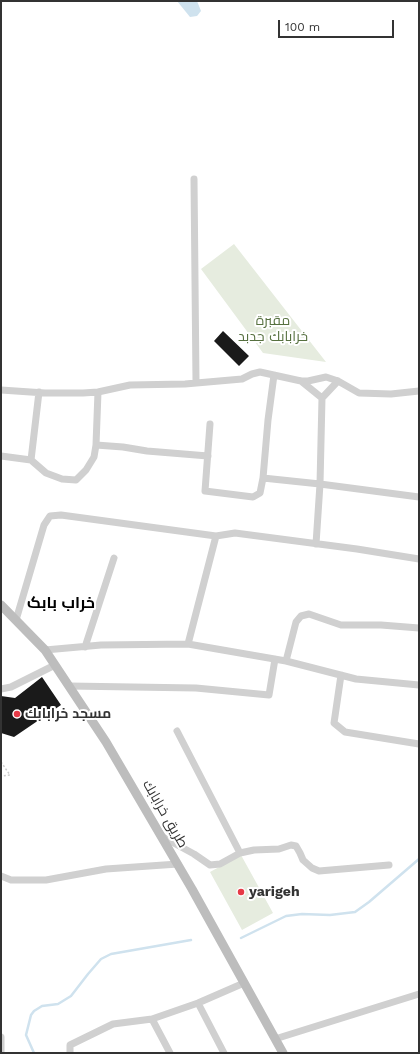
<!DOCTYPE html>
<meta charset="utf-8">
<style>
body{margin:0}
#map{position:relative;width:420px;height:1054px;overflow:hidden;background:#fff;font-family:"Work Sans",sans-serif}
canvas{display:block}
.frame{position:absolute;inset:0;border:2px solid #333;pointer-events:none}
.scale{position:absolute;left:278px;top:20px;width:116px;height:18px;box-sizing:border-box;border:2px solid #333;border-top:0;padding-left:5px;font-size:12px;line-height:14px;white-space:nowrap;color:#333;-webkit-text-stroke:3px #fff;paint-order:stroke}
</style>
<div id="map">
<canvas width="420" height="1054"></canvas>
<div class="frame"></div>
<div class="scale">100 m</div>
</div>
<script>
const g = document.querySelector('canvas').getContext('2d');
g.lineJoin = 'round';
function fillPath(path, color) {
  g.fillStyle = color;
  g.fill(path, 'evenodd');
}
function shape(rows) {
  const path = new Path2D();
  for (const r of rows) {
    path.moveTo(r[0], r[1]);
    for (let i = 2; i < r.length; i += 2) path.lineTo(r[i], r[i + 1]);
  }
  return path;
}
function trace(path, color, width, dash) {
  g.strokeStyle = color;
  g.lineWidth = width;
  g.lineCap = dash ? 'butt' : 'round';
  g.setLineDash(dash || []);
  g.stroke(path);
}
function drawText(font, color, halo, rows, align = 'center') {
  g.font = font + ' "Work Sans",Cairo,sans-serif';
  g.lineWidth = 4;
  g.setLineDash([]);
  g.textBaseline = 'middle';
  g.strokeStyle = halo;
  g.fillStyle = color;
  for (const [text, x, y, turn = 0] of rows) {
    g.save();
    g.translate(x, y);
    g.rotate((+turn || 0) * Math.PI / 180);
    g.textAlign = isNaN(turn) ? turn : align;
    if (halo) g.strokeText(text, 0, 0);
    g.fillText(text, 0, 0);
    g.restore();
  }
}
const green = shape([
 [234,244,326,362,263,353,201,269],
 [241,855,273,913,242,930,210,872]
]);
const water = shape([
 [177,1,197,1,201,11,197,16,190,17]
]);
const stream = shape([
 [241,938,286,916,302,914,330,915,355,912,369,902,419,859],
 [34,1053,26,1035,31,1015,34,1011,42,1006,58,1004,71,996,88,974,101,959,111,954,191,940]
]);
const building = shape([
 [223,331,249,356,239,366,214,341],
 [42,677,61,705,14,737,1,733,1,696,15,698]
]);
const path = shape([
 [1,762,10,775,1,776]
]);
const minor = shape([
 [194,179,196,382],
 [274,375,268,420,263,478,320,484,316,544],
 [301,381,322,398],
 [338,381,322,398,320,484,419,497],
 [1,390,45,393,83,393,98,392,130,385,185,384,242,379,252,374,260,372,301,381,308,381,326,377,338,381,359,393,391,394,419,391],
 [39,392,31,460,46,473,62,479,76,480,86,470,94,457,96,445,123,447,147,451,208,456],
 [210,424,205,491,253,497,260,493,263,478],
 [96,445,98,392],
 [1,456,31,460],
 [16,620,44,525,50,516,61,515,216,536,235,533,357,549,419,559],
 [188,644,216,536],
 [85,647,114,558],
 [45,650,101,645,188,644,286,661,356,679,419,685],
 [286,661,296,622,301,616,309,614,341,625,381,625,419,628],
 [341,675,334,723,345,732,419,744],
 [69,686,196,688,269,695,275,659],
 [1,689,11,687,55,665],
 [177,731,240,853],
 [161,836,194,854,210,865,220,864,240,853,254,850,279,849,291,845,296,846,300,853,303,860,312,868,319,871,389,865],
 [1,876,11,880,46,880,106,869,178,864],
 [198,1003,224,1053],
 [152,1019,170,1053],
 [1,1037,1,1053],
 [275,1039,419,994],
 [70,1053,70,1045,113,1024,152,1019,198,1003,244,983]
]);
const secondary = shape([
 [1,605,45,650,106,742,192,889,283,1053]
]);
const markers = [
 [17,714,4,"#e63946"],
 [241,892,4,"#e63946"]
];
const parkNames = [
 ["مقبرة",273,321],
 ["خرابابك جدبد",273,337]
];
const poiNames = [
 ["مسجد خرابابك",25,714],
 ["yarigeh",249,892]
];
const streetNames = [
 ["طريق خرابابك",165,814,60]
];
const quarterNames = [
 ["خراب بابک",61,603]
];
fillPath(green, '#e6ecdf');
fillPath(water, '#cfe2ee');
trace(stream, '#cfe2ee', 2.5);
fillPath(building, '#1a1a1a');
trace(path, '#cdcdcd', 1.5, [2, 2]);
trace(minor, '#d0d0d0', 7);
trace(secondary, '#bdbdbd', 9);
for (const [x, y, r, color] of markers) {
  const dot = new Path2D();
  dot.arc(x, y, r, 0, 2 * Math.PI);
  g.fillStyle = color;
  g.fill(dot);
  trace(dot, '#fff', 1.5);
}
drawText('14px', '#56703f', '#fff', parkNames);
drawText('bold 14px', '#333', '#fff', poiNames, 'left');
drawText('14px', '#333', '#fff', streetNames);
drawText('bold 16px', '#000', '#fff', quarterNames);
</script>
